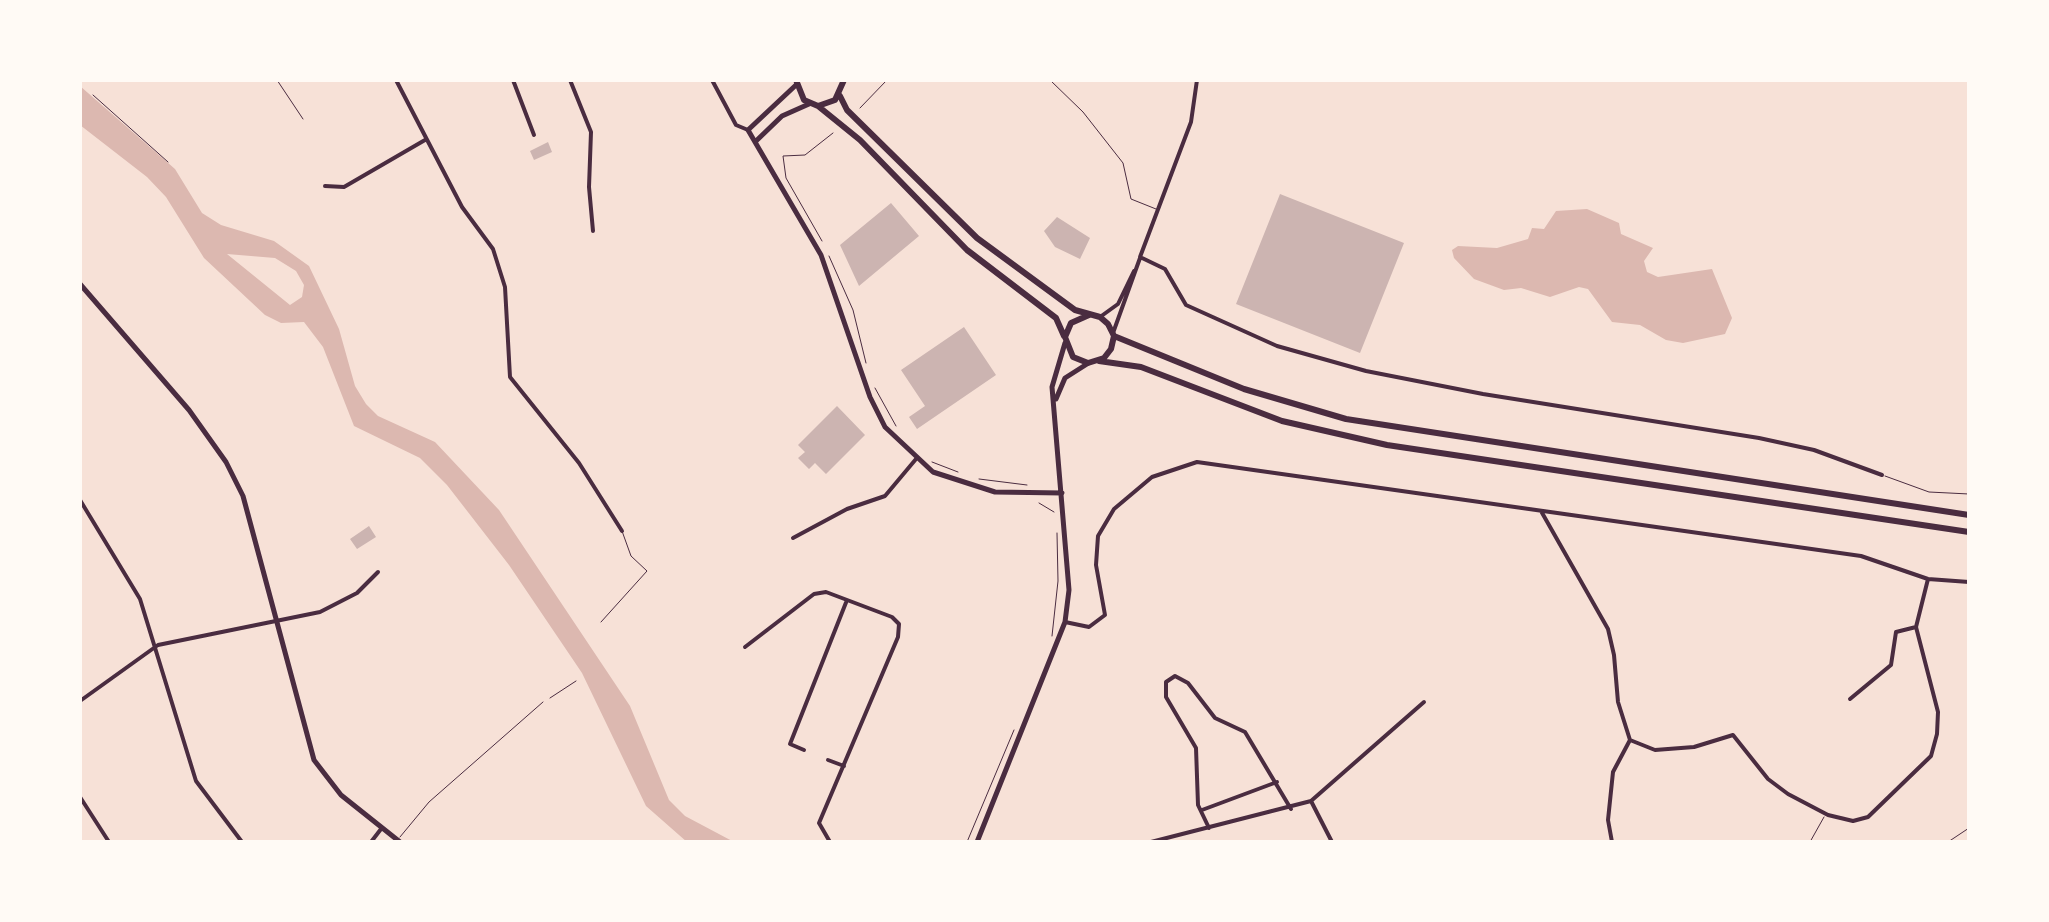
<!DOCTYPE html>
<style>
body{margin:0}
#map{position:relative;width:2049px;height:922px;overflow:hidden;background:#f7e1d7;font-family:"Fira Sans Condensed",sans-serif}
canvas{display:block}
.frame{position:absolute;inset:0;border:82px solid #fffaf5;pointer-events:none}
</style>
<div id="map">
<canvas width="2049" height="922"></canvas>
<div class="frame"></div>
</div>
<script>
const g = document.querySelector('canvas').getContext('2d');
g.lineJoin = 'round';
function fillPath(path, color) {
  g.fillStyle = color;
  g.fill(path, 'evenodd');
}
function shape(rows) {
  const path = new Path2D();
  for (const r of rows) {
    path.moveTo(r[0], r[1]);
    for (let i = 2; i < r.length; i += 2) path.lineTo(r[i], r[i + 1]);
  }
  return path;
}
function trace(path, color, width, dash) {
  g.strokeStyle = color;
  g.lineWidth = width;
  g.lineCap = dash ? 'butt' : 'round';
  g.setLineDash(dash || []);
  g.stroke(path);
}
const water = shape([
 [80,86,175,169,202,213,221,225,274,241,309,266,339,329,355,386,366,404,378,416,435,442,499,510,630,706,669,800,685,816,734,842,687,842,646,806,582,673,509,565,447,485,420,458,354,426,323,347,304,322,281,323,265,315,204,258,166,197,147,177,80,125],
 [227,254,275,258,296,271,304,285,302,297,290,305],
 [1587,209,1619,223,1621,234,1653,248,1644,261,1647,272,1658,277,1712,269,1732,318,1725,334,1683,343,1666,340,1640,325,1612,322,1588,289,1579,287,1550,297,1521,288,1504,290,1474,279,1454,258,1452,250,1458,246,1497,248,1528,239,1532,228,1544,229,1556,211]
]);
const building = shape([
 [548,142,552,152,534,160,530,151],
 [1280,194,1404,243,1360,353,1236,304],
 [891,203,919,236,859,286,840,245],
 [1057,217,1090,238,1080,259,1055,247,1044,231],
 [964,327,996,375,917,429,909,417,925,406,901,370],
 [837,406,865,435,826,474,815,463,809,469,798,458,805,452,798,445],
 [369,526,376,537,357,549,350,539]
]);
const path = shape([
 [93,95,168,162],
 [860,108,887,80],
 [822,241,786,178,783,156,805,155,833,133],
 [829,256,853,310,866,363],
 [875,388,896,426],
 [932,462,958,472],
 [979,479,1027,485],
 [1039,503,1054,512],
 [1052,636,1058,581,1057,533],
 [550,698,576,681],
 [967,842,1014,730],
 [1948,842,1969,828]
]);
const service = shape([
 [277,80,303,119],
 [1050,80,1083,112,1123,163,1131,199,1156,209],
 [1885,476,1929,492,1969,494],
 [601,622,647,571,631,556,622,531],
 [400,837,429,802,543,702],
 [1810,842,1824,817]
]);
const minor = shape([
 [396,80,462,207,493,249,505,287,510,377,579,463,622,531],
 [513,80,534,135],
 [570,80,591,132,589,187,593,231],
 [712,80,736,125,748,130],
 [1197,80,1191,122,1140,257,1165,269,1186,305,1277,346,1366,371,1483,394,1759,438,1814,450,1882,475],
 [325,186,344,187,425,140],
 [1100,317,1118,304,1134,271],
 [1113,333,1140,258],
 [80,500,140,599,196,781,242,842],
 [1541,511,1608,629,1614,655,1618,702,1630,740,1613,772,1608,820,1612,842],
 [793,538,847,509,885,496,916,459],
 [1065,622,1089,627,1105,615,1096,565,1098,536,1114,509,1152,477,1197,462,1861,556,1928,579,1969,582],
 [745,647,814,594,826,592,892,617,899,624,898,637,819,823,830,842],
 [1850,699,1891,665,1896,632,1916,627],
 [80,701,158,645,320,612,357,593,378,572],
 [1630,740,1655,750,1694,747,1733,735,1768,779,1788,794,1828,815,1853,821,1868,817,1931,756,1937,734,1938,712,1916,627,1928,579],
 [804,750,790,744,847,600],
 [828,760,844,766],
 [80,797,109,842],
 [1311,801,1332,842],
 [1202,810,1277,782],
 [1209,828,1198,805,1196,748,1166,697,1166,682,1175,676,1188,683,1215,718,1245,732,1291,809],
 [371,842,381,829],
 [1151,842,1311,801,1424,702]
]);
const tertiary = shape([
 [796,85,748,130,821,255,870,397,885,427,933,472,995,492,1062,493],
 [755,142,782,116,809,104],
 [80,284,189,410,226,462,243,496,314,760,341,795,400,842],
 [1056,399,1065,378,1087,364],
 [977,842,1065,622,1069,590,1052,387,1065,343]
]);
const primary = shape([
 [796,80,804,100,818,106,835,100,844,80],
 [840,96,847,110,977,238,1075,310,1100,317,1108,324,1114,336,1111,349,1104,358,1088,363,1073,357,1065,337,1071,323,1089,315],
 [818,106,860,140,967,250,1056,318,1064,336],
 [1114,336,1244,389,1346,419,1969,515],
 [1099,361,1141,367,1282,421,1387,445,1969,532]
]);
fillPath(water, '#dcb8b0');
fillPath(building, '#ccb4b1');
trace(path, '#4a2c40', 1);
trace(service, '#4a2c40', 1);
trace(minor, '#4a2c40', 4);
trace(tertiary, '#4a2c40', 5);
trace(primary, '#4a2c40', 6);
</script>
